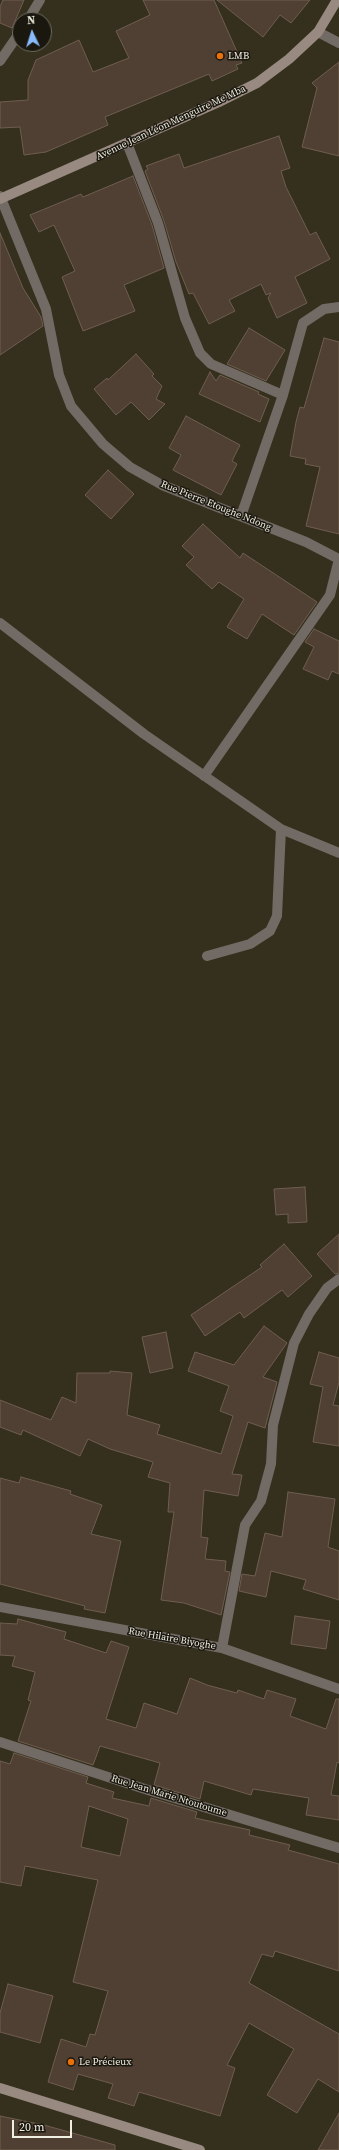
<!DOCTYPE html>
<meta charset="utf-8">
<style>
body{margin:0}
#map{position:relative;width:339px;height:2150px;overflow:hidden;background:#352f1d;font-family:"Source Serif 4",serif}
canvas{display:block}
.north{position:absolute;left:12px;top:12px;width:40px;height:40px;box-sizing:border-box;background:#1a170f;border:1px solid #706d63;border-radius:50%;rotate:356deg;font-size:11px;font-weight:700;line-height:16px;text-align:center;color:#f1eee2}
.north::after{content:'';display:block;margin:auto;width:14px;height:18px;background:#88bafc;clip-path:polygon(50% 0,100% 100%,50% 72%,0 100%)}
.scale{position:absolute;left:12px;top:2120px;width:60px;height:18px;box-sizing:border-box;border:2px solid #f1eee2;border-top:0;padding-left:5px;font-size:12px;line-height:14px;white-space:nowrap;color:#f1eee2;-webkit-text-stroke:3px #1a170f;paint-order:stroke}
</style>
<div id="map">
<canvas width="339" height="2150"></canvas>
<div class="north">N</div>
<div class="scale">20 m</div>
</div>
<script>
const g = document.querySelector('canvas').getContext('2d');
g.lineJoin = 'round';
function fillPath(path, color) {
  g.fillStyle = color;
  g.fill(path, 'evenodd');
}
function shape(rows) {
  const path = new Path2D();
  for (const r of rows) {
    path.moveTo(r[0], r[1]);
    for (let i = 2; i < r.length; i += 2) path.lineTo(r[i], r[i + 1]);
  }
  return path;
}
function trace(path, color, width, dash) {
  g.strokeStyle = color;
  g.lineWidth = width;
  g.lineCap = dash ? 'butt' : 'round';
  g.setLineDash(dash || []);
  g.stroke(path);
}
function drawText(font, color, halo, rows, align = 'center') {
  g.font = font + ' "Source Serif 4",serif';
  g.lineWidth = 3;
  g.setLineDash([]);
  g.textBaseline = 'middle';
  g.strokeStyle = halo;
  g.fillStyle = color;
  for (const [text, x, y, turn = 0] of rows) {
    g.save();
    g.translate(x, y);
    g.rotate((+turn || 0) * Math.PI / 180);
    g.textAlign = isNaN(turn) ? turn : align;
    if (halo) g.strokeText(text, 0, 0);
    g.fillText(text, 0, 0);
    g.restore();
  }
}
const building = shape([
 [3,0,24,0,12,28,0,23,0,7,3,0],
 [143,0,214,0,242,63,236,65,238,69,212,81,209,74,105,117,108,125,46,152,24,155,20,127,0,128,0,102,28,100,28,80,36,60,79,40,93,72,129,58,116,31,150,15,143,0],
 [217,0,310,0,291,23,280,15,263,37,217,0],
 [339,62,339,156,302,147,317,88,312,83,339,62],
 [279,136,290,168,281,171,286,187,310,235,316,232,330,259,295,277,307,303,277,318,268,298,271,293,266,295,261,284,229,300,235,311,209,324,193,293,189,294,176,262,164,221,145,171,148,169,146,166,179,154,184,168,279,136],
 [133,176,152,225,164,268,124,285,135,311,83,331,62,277,75,271,54,225,39,232,30,215,81,194,83,197,133,176],
 [0,233,23,288,41,317,43,326,0,355,0,233],
 [249,328,285,350,266,381,227,364,249,328],
 [324,338,339,342,339,534,306,526,320,467,305,464,306,459,290,456,296,422,300,407,304,408,324,338],
 [136,354,154,374,152,376,162,386,156,399,165,404,149,420,131,402,116,415,94,389,107,378,108,380,136,354],
 [210,372,216,381,220,375,259,392,258,394,269,399,260,422,199,394,210,372],
 [186,416,240,445,232,461,237,464,221,495,173,470,181,455,169,448,186,416],
 [108,470,134,494,111,519,85,495,108,470],
 [203,524,240,558,243,553,317,602,294,635,262,614,247,639,227,627,244,599,219,582,212,589,186,565,194,557,182,546,203,524],
 [314,629,339,641,339,674,332,671,328,680,303,669,314,647,305,642,314,629],
 [305,1187,307,1222,288,1223,288,1214,276,1215,274,1189,305,1187],
 [339,1234,339,1273,335,1274,317,1254,339,1234],
 [284,1244,312,1276,288,1297,282,1290,244,1318,240,1312,205,1336,191,1315,262,1267,260,1265,284,1244],
 [264,1326,287,1343,263,1377,277,1382,265,1428,248,1422,232,1474,242,1475,238,1496,204,1490,201,1537,208,1538,205,1559,226,1561,225,1571,230,1572,221,1615,184,1603,161,1600,174,1512,168,1512,170,1483,148,1477,153,1462,110,1449,88,1439,80,1456,23,1430,21,1435,0,1427,0,1400,51,1420,62,1397,76,1403,77,1373,110,1373,110,1371,132,1373,127,1415,160,1425,157,1434,221,1454,233,1416,220,1411,229,1386,188,1371,195,1352,234,1365,264,1326],
 [166,1332,173,1368,150,1373,142,1337,166,1332],
 [319,1352,339,1358,339,1382,333,1405,339,1406,339,1446,313,1442,323,1387,310,1384,319,1352],
 [21,1477,71,1491,70,1494,102,1505,91,1534,121,1541,105,1613,84,1609,85,1606,0,1584,0,1478,19,1483,21,1477],
 [288,1492,335,1499,328,1547,339,1551,339,1600,303,1589,306,1580,271,1571,266,1597,239,1591,242,1574,255,1576,265,1533,282,1537,288,1492],
 [295,1616,330,1621,326,1649,291,1644,295,1616],
 [18,1619,66,1632,64,1639,106,1653,111,1641,129,1647,106,1719,136,1728,144,1703,177,1714,190,1678,207,1685,237,1693,238,1690,264,1699,267,1690,296,1699,290,1716,326,1729,336,1699,339,1699,339,1763,337,1762,331,1795,339,1796,339,1820,306,1815,309,1798,253,1789,251,1795,204,1781,200,1799,154,1785,160,1763,100,1746,93,1765,18,1741,31,1701,28,1700,35,1672,12,1666,15,1656,0,1655,0,1623,17,1624,18,1619],
 [14,1753,88,1777,86,1783,114,1792,112,1798,149,1806,151,1798,197,1812,195,1818,250,1830,249,1835,290,1845,288,1850,339,1864,339,1971,275,1951,273,1957,262,1954,249,1983,339,2034,339,2092,318,2079,297,2113,267,2095,294,2049,249,2023,227,2065,235,2068,220,2116,139,2092,134,2106,108,2098,113,2084,78,2074,73,2090,48,2082,61,2039,86,2047,90,2034,95,2035,108,1991,73,1982,98,1880,25,1866,21,1886,0,1882,0,1761,10,1764,14,1753],
 [89,1806,128,1819,120,1856,81,1847,89,1806],
 [8,1984,53,1996,40,2043,0,2032,0,2013,8,1984],
 [339,2113,339,2150,318,2150,339,2113],
 [0,2116,44,2125,115,2145,115,2150,0,2150,0,2116]
]);
const street = shape([
 [28,20,40,0],
 [318,32,339,43],
 [0,61,20,32],
 [127,143,158,223,185,318,200,353,211,364,283,395],
 [0,196,46,309,59,375,71,406,103,444,130,467,162,485,306,542,339,559],
 [241,516,283,395,303,323,324,309,339,307],
 [0,623,144,734,281,829,339,853],
 [204,776,330,595,339,559],
 [207,956,250,944,270,931,277,916,281,829],
 [0,1607,222,1648,339,1689],
 [222,1648,245,1525,261,1501,271,1464,273,1425,294,1343,309,1314,327,1288,339,1279],
 [0,1742,148,1790,339,1848]
]);
const secondary = shape([
 [0,199,219,102,257,83,289,59,318,32,337,0],
 [0,2088,200,2150]
]);
const markers = [
 [220,56,4,"#e8710a"],
 [71,2062,4,"#e8710a"]
];
const poiNames = [
 ["LMB",228,56],
 ["Le Précieux",79,2062]
];
const streetNames = [
 ["Avenue Jean Léon Menguire Me Mba",171,123,-25],
 ["Rue Pierre Etoughe Ndong",216,506,22],
 ["Rue Hilaire Biyoghe",172,1639,10],
 ["Rue Jean Marie Ntoutoume",169,1796,17]
];
fillPath(building, '#504033');
trace(building, '#6f5e50', 1);
trace(street, '#726a64', 10);
trace(secondary, '#988a81', 10);
for (const [x, y, r, color] of markers) {
  const dot = new Path2D();
  dot.arc(x, y, r, 0, 2 * Math.PI);
  g.fillStyle = color;
  g.fill(dot);
  trace(dot, '#1a170f', 1.5);
}
drawText('10px', '#f1eee2', '#1a170f', poiNames, 'left');
drawText('10px', '#f1eee2', '#1a170f', streetNames);
</script>
